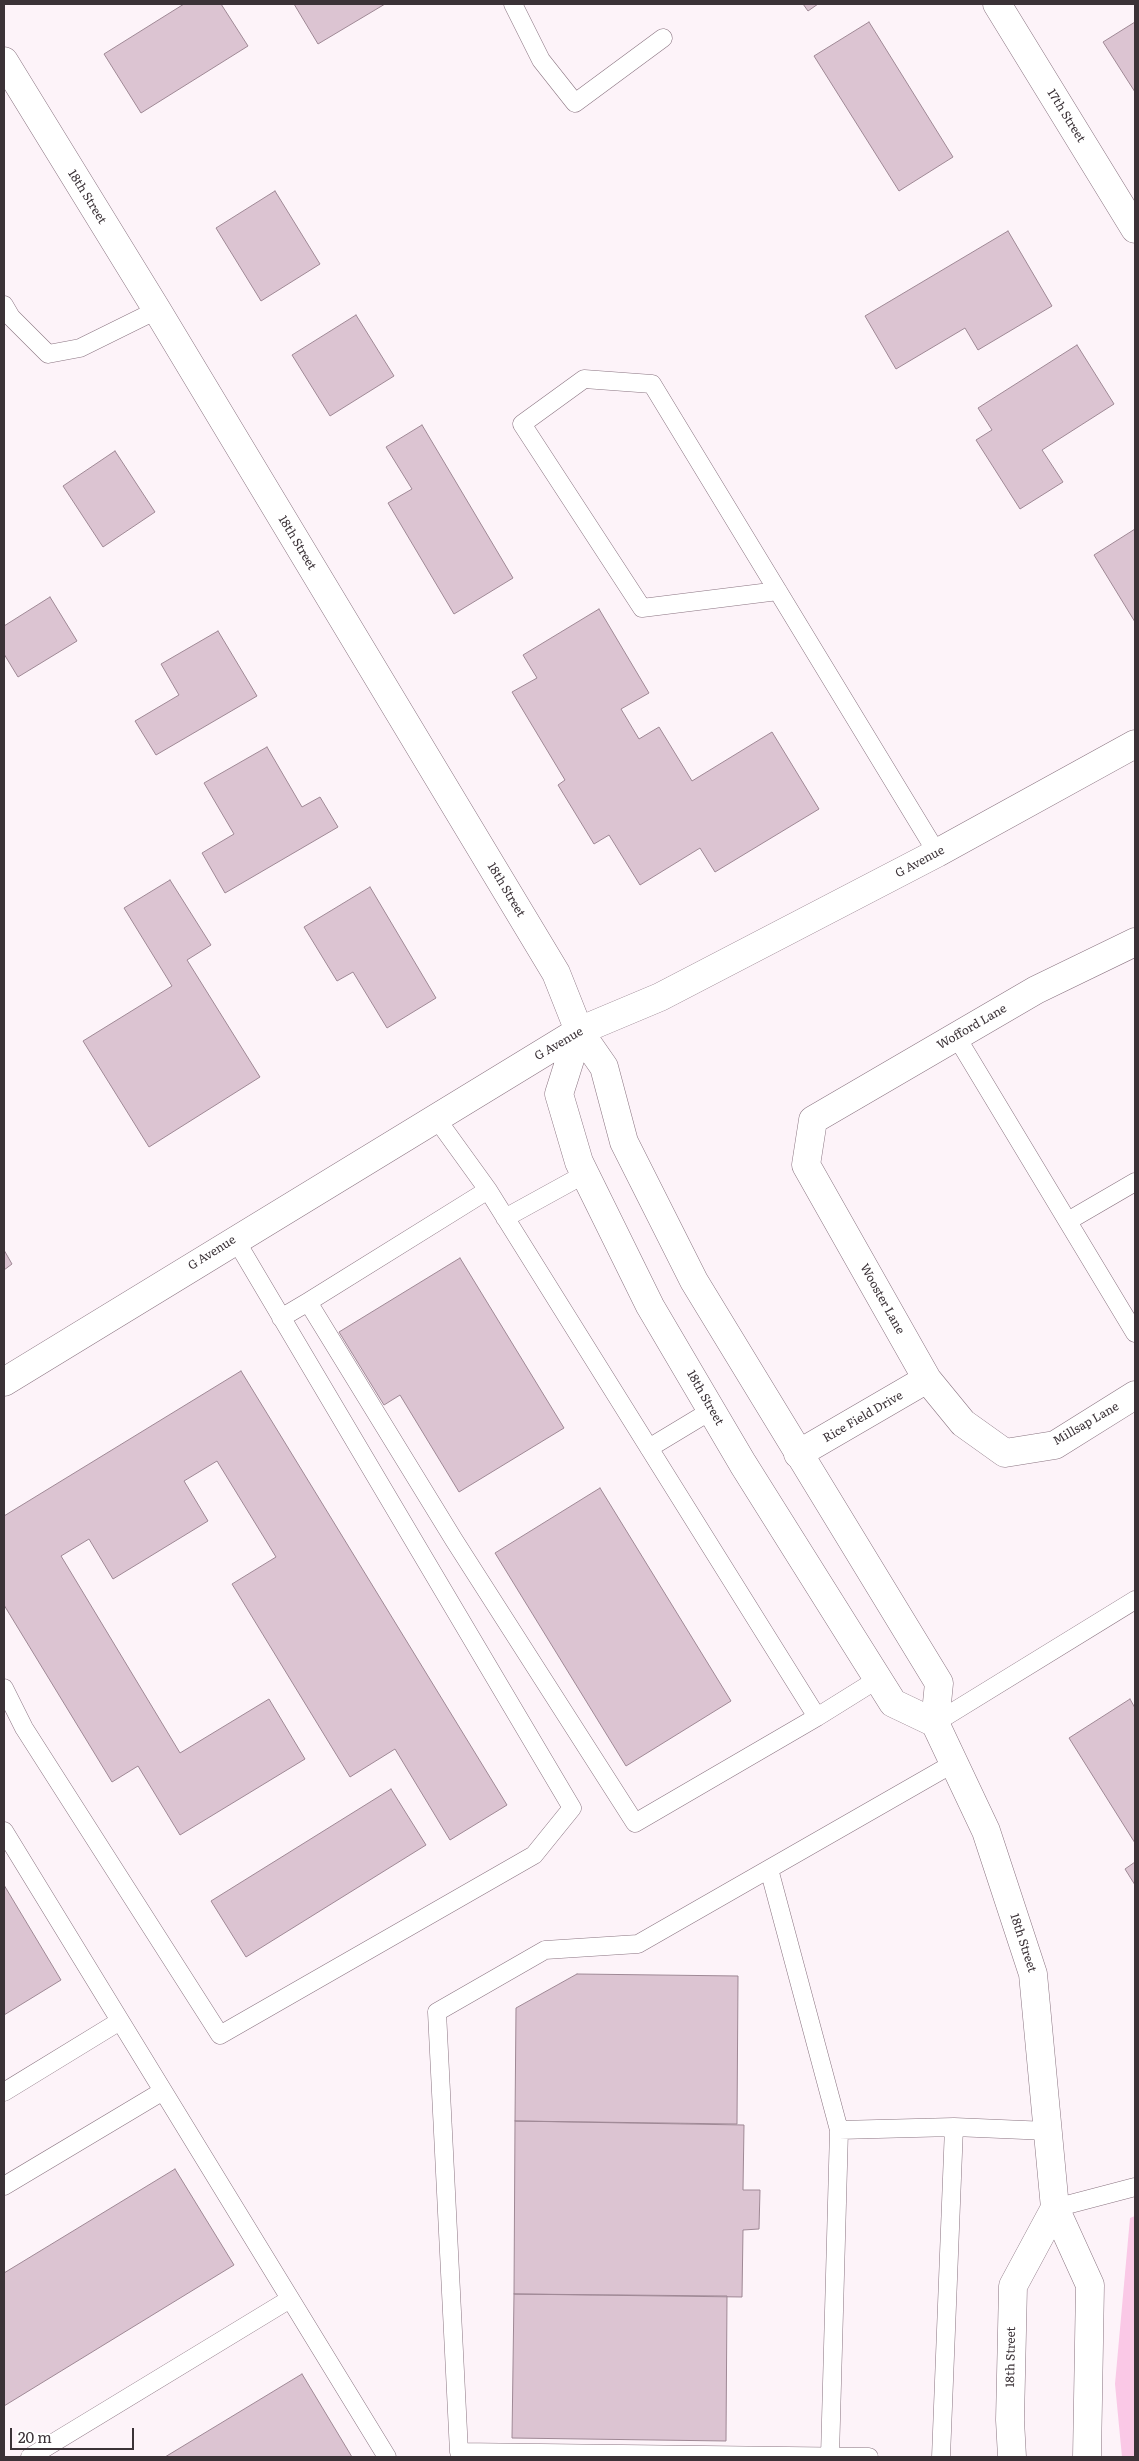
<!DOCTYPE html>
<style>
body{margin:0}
#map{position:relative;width:1139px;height:2461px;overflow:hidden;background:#fdf3f9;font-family:Literata,serif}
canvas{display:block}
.frame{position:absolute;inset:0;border:5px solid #3b3237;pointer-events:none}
.scale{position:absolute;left:10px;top:2428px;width:124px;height:22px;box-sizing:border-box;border:2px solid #3b3237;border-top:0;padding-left:6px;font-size:15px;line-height:18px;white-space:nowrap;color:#3b3237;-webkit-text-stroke:4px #fff;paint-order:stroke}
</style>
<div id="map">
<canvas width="1139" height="2461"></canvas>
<div class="frame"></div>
<div class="scale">20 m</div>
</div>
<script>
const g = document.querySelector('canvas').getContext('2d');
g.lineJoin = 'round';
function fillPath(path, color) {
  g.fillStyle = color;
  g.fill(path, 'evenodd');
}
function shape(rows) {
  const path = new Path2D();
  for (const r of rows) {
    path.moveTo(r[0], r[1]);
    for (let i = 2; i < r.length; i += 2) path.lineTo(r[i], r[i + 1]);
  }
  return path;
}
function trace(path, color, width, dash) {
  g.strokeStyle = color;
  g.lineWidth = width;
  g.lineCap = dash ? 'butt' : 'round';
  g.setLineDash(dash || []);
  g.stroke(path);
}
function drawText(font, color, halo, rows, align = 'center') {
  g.font = font + ' Literata,serif';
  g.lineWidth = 5;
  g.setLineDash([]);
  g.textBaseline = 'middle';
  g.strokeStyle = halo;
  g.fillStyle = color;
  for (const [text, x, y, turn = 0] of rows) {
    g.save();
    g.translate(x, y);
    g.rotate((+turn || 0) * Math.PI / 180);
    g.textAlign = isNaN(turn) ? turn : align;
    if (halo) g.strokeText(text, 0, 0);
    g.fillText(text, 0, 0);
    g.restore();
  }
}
const green = shape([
 [1135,2216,1135,2457,1122,2457,1115,2384,1130,2218]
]);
const building = shape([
 [184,4,221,4,248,46,141,113,104,54,184,4],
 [294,4,385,4,318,44,294,4],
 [803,4,818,4,808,11,803,4],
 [869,22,953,157,899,191,814,56,869,22],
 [1135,22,1135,92,1103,42,1135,22],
 [275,191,320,264,261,301,216,228,275,191],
 [1008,231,1052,306,978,350,965,328,896,369,865,316,1008,231],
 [356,315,394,376,330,416,292,355,356,315],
 [1077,345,1114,404,1042,450,1063,482,1020,509,976,440,992,430,978,408,1077,345],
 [422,425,513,578,454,614,388,503,412,489,386,447,422,425],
 [115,451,155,512,103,547,63,486,115,451],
 [1135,529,1135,622,1094,555,1135,529],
 [50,597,77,641,18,677,4,654,4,626,50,597],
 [599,609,649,693,621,709,639,739,659,727,692,781,772,732,819,809,715,872,700,848,640,885,609,835,594,844,558,785,565,780,512,692,537,678,523,655,599,609],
 [218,631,257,696,156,755,135,721,179,695,161,664,218,631],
 [267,747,302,807,320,797,338,827,225,893,202,853,234,834,204,783,267,747],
 [170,880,211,945,187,960,260,1077,149,1147,83,1041,172,986,124,908,170,880],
 [370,887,436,998,387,1028,353,972,337,981,304,927,370,887],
 [4,1250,12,1264,4,1270,4,1250],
 [460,1258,564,1428,459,1492,400,1395,384,1405,339,1332,460,1258],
 [241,1371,507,1805,450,1840,395,1749,350,1777,232,1584,276,1557,217,1461,184,1481,208,1521,113,1579,89,1539,61,1556,180,1753,269,1699,305,1759,180,1835,138,1766,112,1782,4,1605,4,1516,241,1371],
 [600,1488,731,1701,626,1766,495,1553,600,1488],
 [1130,1699,1135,1708,1135,1843,1069,1738,1130,1699],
 [391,1789,426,1845,246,1957,211,1901,391,1789],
 [1135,1862,1135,1885,1125,1869,1135,1862],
 [4,1885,61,1980,4,2015,4,1885],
 [577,1974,738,1976,737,2124,515,2121,516,2008,577,1974],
 [515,2121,744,2125,743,2190,760,2190,759,2229,743,2230,742,2297,514,2294,515,2121],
 [175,2169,234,2265,4,2406,4,2273,175,2169],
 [514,2294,727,2296,726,2441,512,2438,514,2294],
 [302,2374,352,2457,165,2457,302,2374]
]);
const service = shape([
 [513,4,541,60,575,103,663,38],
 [4,305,11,317,48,354,80,348,157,310],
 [778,591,642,608,522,424,584,379,652,384,937,853],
 [956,1036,1135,1333],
 [436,1118,488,1190],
 [505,1218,585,1174],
 [1068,1221,1135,1182],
 [281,1318,308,1302,488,1190,817,1717,635,1823,454,1540,308,1302],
 [649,1448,712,1410],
 [4,1688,24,1728,220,2035,534,1855,572,1808,235,1239],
 [817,1717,878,1679],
 [935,1723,1135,1600],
 [4,1831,387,2457],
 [769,1869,839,2130,954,2127,1048,2131],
 [4,2092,120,2021],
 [4,2186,163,2091],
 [1055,2208,1135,2187],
 [830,2456,839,2130],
 [30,2457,290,2299],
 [869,2457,459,2452,437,2012,545,1950,638,1944,954,1763],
 [941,2457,954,2127]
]);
const minor = shape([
 [997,4,1135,229],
 [1135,942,1036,990,813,1120,806,1165,927,1379,963,1423,1005,1453,1055,1445,1135,1395],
 [798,1454,927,1379]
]);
const tertiary = shape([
 [4,61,157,310,556,973,579,1031,604,1067,624,1142,694,1281,939,1683,935,1723,986,1831,1033,1974,1055,2208,1090,2285,1087,2457],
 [579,1031,559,1094,579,1162,650,1306,743,1464,893,1703,935,1723],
 [4,1382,579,1031,660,997,937,853,1135,744],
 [1012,2457,1010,2420,1013,2286,1055,2208]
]);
const streetNames = [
 ["17th Street",1066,116,58],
 ["18th Street",87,197,58],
 ["18th Street",297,543,59],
 ["G Avenue",920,862,-28],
 ["18th Street",506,890,59],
 ["Wofford Lane",972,1027,-30],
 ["G Avenue",559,1044,-30],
 ["G Avenue",212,1253,-32],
 ["Wooster Lane",882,1299,61],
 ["18th Street",705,1398,60],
 ["Rice Field Drive",863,1417,-30],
 ["Millsap Lane",1086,1424,-30],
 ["18th Street",1023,1943,72],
 ["18th Street",1011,2357,-89]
];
fillPath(green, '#fac8e6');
fillPath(building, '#dcc4d2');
trace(building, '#9f8895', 1);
trace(service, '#8a7481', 19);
trace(minor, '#8a7481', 29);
trace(tertiary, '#8a7481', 29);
trace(service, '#fff', 18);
trace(minor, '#fff', 28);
trace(tertiary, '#fff', 28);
drawText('12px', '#3b3237', '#fff', streetNames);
</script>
